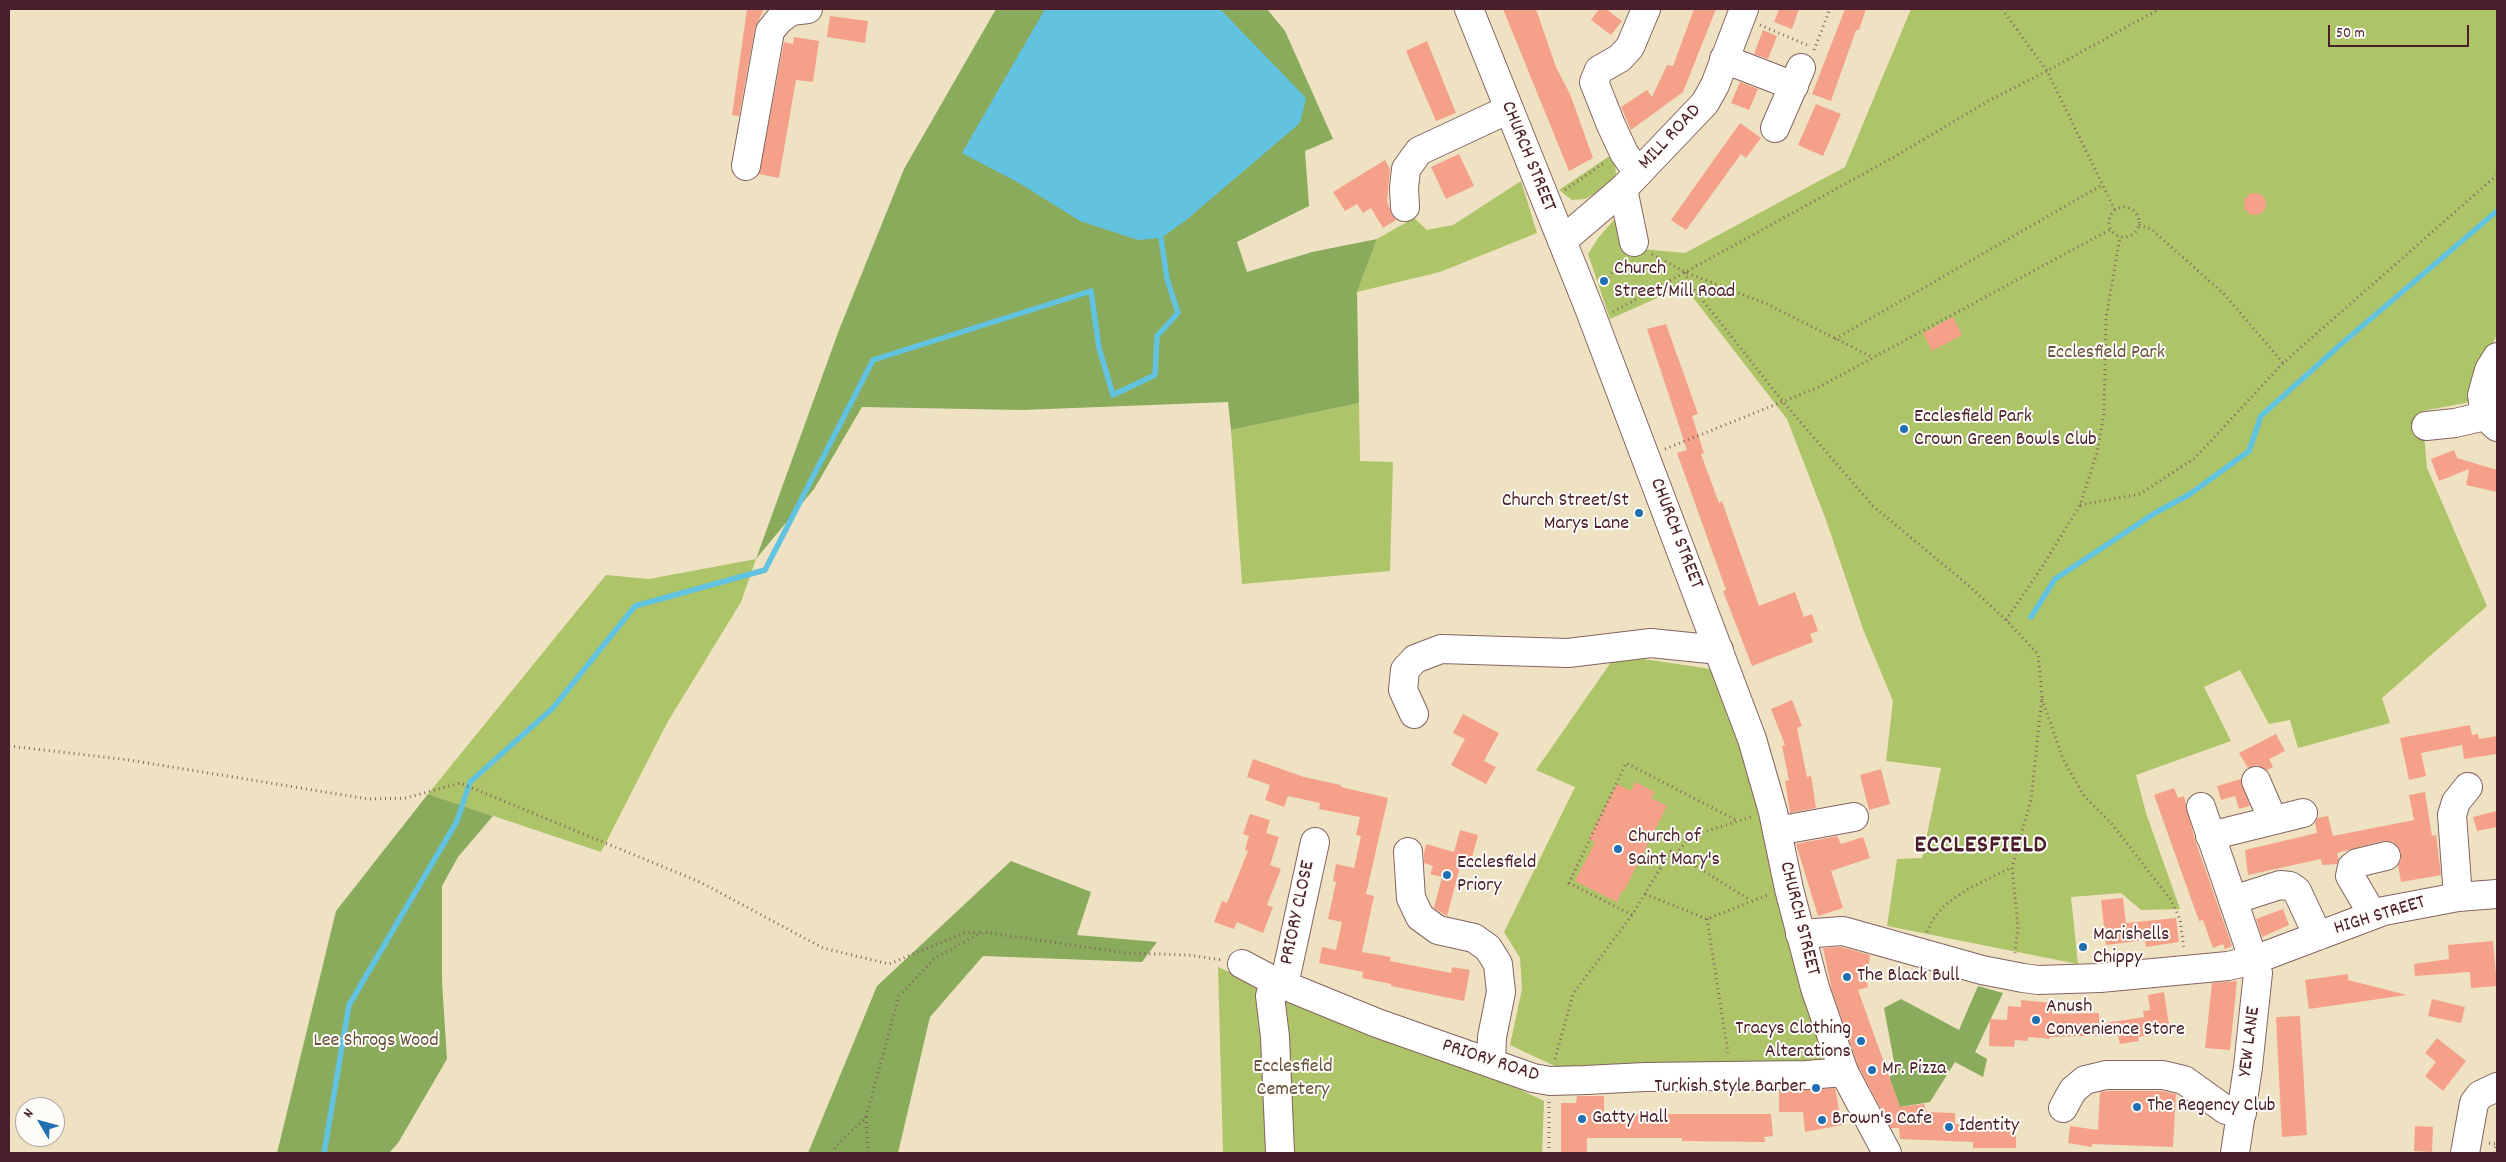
<!DOCTYPE html>
<style>
body{margin:0}
#map{position:relative;width:2506px;height:1162px;overflow:hidden;background:#efe2c3;font-family:Dekko,sans-serif}
canvas{display:block}
.frame{position:absolute;inset:0;border:10px solid #4a1f2b;pointer-events:none}
.north{position:absolute;left:15px;top:1097px;width:50px;height:50px;box-sizing:border-box;background:#fdfcf7;border:1px solid #b5a4a5;border-radius:50%;rotate:307deg;font-size:14px;font-weight:700;line-height:20px;text-align:center;color:#4a1f2b}
.north::after{content:'';display:block;margin:auto;width:18px;height:22px;background:#1f6fb2;clip-path:polygon(50% 0,100% 100%,50% 72%,0 100%)}
.scale{position:absolute;left:2328px;top:25px;width:141px;height:22px;box-sizing:border-box;border:2px solid #4a1f2b;border-top:0;padding-left:6px;font-size:15px;line-height:18px;white-space:nowrap;color:#4a1f2b;-webkit-text-stroke:4px #fdfcf7;paint-order:stroke}
</style>
<div id="map">
<canvas width="2506" height="1162"></canvas>
<div class="frame"></div>
<div class="north">N</div>
<div class="scale">50 m</div>
</div>
<script>
const g = document.querySelector('canvas').getContext('2d');
g.lineJoin = 'round';
function fillPath(path, color) {
  g.fillStyle = color;
  g.fill(path, 'evenodd');
}
function shape(rows) {
  const path = new Path2D();
  for (const r of rows) {
    if (r.length === 3) {
      path.moveTo(r[0] + r[2], r[1]);
      path.arc(r[0], r[1], r[2], 0, 2 * Math.PI);
      continue;
    }
    path.moveTo(r[0], r[1]);
    for (let i = 2; i < r.length; i += 2) path.lineTo(r[i], r[i + 1]);
  }
  return path;
}
function trace(path, color, width, dash) {
  g.strokeStyle = color;
  g.lineWidth = width;
  g.lineCap = dash ? 'butt' : 'round';
  g.setLineDash(dash || []);
  g.stroke(path);
}
function drawText(font, color, halo, rows, align = 'center') {
  g.font = font + ' Dekko,sans-serif';
  g.lineWidth = 4;
  g.setLineDash([]);
  g.textBaseline = 'middle';
  g.strokeStyle = halo;
  g.fillStyle = color;
  for (const [text, x, y, turn = 0] of rows) {
    g.save();
    g.translate(x, y);
    g.rotate((+turn || 0) * Math.PI / 180);
    g.textAlign = isNaN(turn) ? turn : align;
    if (halo) g.strokeText(text, 0, 0);
    g.fillText(text, 0, 0);
    g.restore();
  }
}
const green = shape([
 [1911,9,2497,9,2497,335,2484,359,2471,402,2422,411,2427,468,2487,606,2382,698,2390,723,2298,748,2290,720,2269,724,2240,670,2204,687,2231,741,2136,775,2146,813,2180,909,2141,910,2121,893,2071,897,2078,964,1887,926,1897,859,1922,858,1941,768,1886,761,1893,701,1863,629,1826,520,1787,419,1684,286,1610,319,1588,254,1599,237,1620,213,1631,248,1685,253,1845,167],
 [1614,153,1616,175,1598,192,1585,199,1572,200,1559,190],
 [1521,181,1537,233,1440,272,1357,292,1377,239,1414,218,1427,230,1453,225],
 [1359,403,1360,461,1393,462,1390,571,1242,584,1231,430],
 [756,559,741,602,667,723,601,852,428,794,606,575,649,579],
 [1616,655,1711,669,1751,766,1823,1063,1559,1068,1510,1045,1522,989,1520,958,1504,932,1575,787,1536,770],
 [1218,967,1330,1017,1506,1083,1544,1101,1542,1153,1223,1153]
]);
const forest = shape([
 [996,9,1267,9,1285,31,1333,139,1305,151,1309,206,1237,242,1247,272,1312,252,1377,239,1357,292,1359,403,1231,430,1228,402,1022,410,862,407,814,489,756,559,839,330,904,169],
 [428,794,493,816,458,857,442,886,442,982,447,1059,398,1143,389,1153,277,1153,336,911],
 [1011,861,1091,892,1077,935,1157,942,1142,962,983,956,930,1017,898,1153,808,1153,877,986],
 [1978,986,2003,993,1975,1052,1987,1059,1983,1077,1955,1062,1930,1102,1900,1107,1889,1077,1896,1072,1884,1008,1901,999,1959,1030]
]);
const water = shape([
 [1045,9,1220,9,1306,98,1300,123,1185,221,1161,238,1138,240,1080,221,1019,183,962,153]
]);
const stream = shape([
 [2031,617,2055,579,2155,513,2190,494,2249,451,2261,416,2340,345,2497,211],
 [324,1153,349,1005,457,821,470,782,553,708,635,606,765,570,873,360,1091,291,1099,348,1113,395,1155,375,1157,336,1178,313,1167,279,1161,238]
]);
const building = shape([
 [747,9,764,9,755,28,739,116,732,115],
 [1503,9,1536,9,1556,67,1570,94,1593,158,1569,171],
 [1599,9,1606,9,1622,21,1611,35,1591,20],
 [1694,9,1716,9,1683,92,1631,130,1621,107,1647,90,1652,97,1667,65,1673,66],
 [1779,9,1799,9,1792,29,1774,22],
 [1845,9,1866,9,1859,30,1856,30,1831,101,1812,94],
 [830,16,868,21,865,43,827,37],
 [1763,30,1777,36,1768,59,1754,54],
 [794,37,819,41,813,82,796,80,779,178,759,174,784,42,793,44],
 [1427,41,1456,113,1436,121,1406,51],
 [1740,82,1758,89,1749,110,1731,103],
 [1816,104,1841,114,1823,156,1798,145],
 [1740,123,1761,138,1746,158,1741,154,1686,230,1671,220],
 [1459,154,1474,186,1446,199,1431,167],
 [1385,160,1390,169,1387,201,1392,215,1396,220,1383,228,1371,208,1363,213,1357,204,1345,211,1333,192],
 [2255,204,11],
 [1953,317,1962,335,1932,351,1923,333],
 [1666,324,1698,414,1692,416,1704,453,1701,454,1719,503,1722,501,1759,606,1795,592,1804,617,1812,614,1818,631,1810,634,1813,642,1752,666,1723,591,1726,590,1677,453,1687,450,1647,329],
 [2454,450,2457,458,2497,470,2497,492,2466,485,2469,469,2439,481,2431,459],
 [1792,700,1802,726,1797,728,1807,777,1811,776,1816,808,1790,813,1785,781,1789,780,1782,746,1785,745,1771,709],
 [1463,714,1499,733,1484,761,1496,767,1486,784,1451,765,1465,739,1453,733],
 [2470,725,2472,735,2478,734,2479,739,2497,736,2497,754,2464,759,2462,745,2421,753,2426,776,2409,780,2400,738],
 [2276,734,2285,751,2269,759,2273,767,2267,770,2257,765,2248,768,2239,753],
 [1253,759,1304,777,1341,785,1341,787,1388,798,1366,894,1374,896,1362,952,1391,957,1390,961,1451,973,1452,967,1470,970,1464,1001,1391,986,1391,984,1362,978,1363,972,1319,963,1322,947,1336,950,1342,922,1328,919,1336,882,1333,881,1336,864,1354,868,1361,836,1356,835,1360,817,1319,809,1320,803,1288,796,1284,807,1265,800,1270,785,1247,777],
 [1881,769,1890,804,1869,810,1860,775],
 [2241,779,2250,806,2239,809,2235,796,2221,800,2217,786],
 [1635,782,1655,792,1651,798,1667,806,1624,891,1622,891,1617,902,1575,881,1595,842,1589,839,1617,784,1631,791],
 [2174,788,2178,798,2184,796,2195,840,2232,946,2225,949,2223,944,2213,948,2203,920,2199,921,2154,795],
 [2425,792,2432,836,2436,835,2441,875,2401,882,2398,865,2401,860,2401,852,2393,842,2383,841,2337,853,2339,860,2337,864,2322,865,2321,859,2248,875,2245,850,2317,833,2315,823,2317,818,2328,816,2333,836,2414,820,2409,795],
 [2497,811,2497,827,2477,831,2473,817],
 [1250,814,1270,820,1266,833,1279,837,1270,865,1281,869,1267,905,1273,907,1263,933,1237,922,1234,929,1214,922,1222,901,1227,903,1248,851,1245,850,1249,836,1243,834],
 [1460,830,1478,835,1470,865,1461,863,1447,916,1434,908,1442,877,1430,874,1433,866,1424,863,1424,853,1426,844,1454,852],
 [1837,836,1841,844,1863,837,1870,858,1831,871,1843,908,1818,916,1796,844],
 [2123,898,2126,923,2176,918,2179,942,2146,947,2145,940,2106,945,2101,900],
 [2283,909,2289,925,2262,937,2256,919],
 [2493,941,2497,986,2471,988,2470,972,2415,976,2414,964,2449,959,2448,945],
 [1841,947,1870,955,1869,965,1863,966,1868,987,1858,990,1900,1107,1924,1104,1927,1112,1955,1113,1955,1124,2016,1128,2016,1148,1973,1148,1973,1142,1900,1139,1899,1128,1891,1128,1858,1066,1832,991,1823,948],
 [2348,974,2348,980,2407,995,2309,1009,2305,980],
 [2237,981,2230,1050,2205,1048,2212,983],
 [2164,992,2170,1032,2138,1037,2139,1041,2120,1044,2118,1035,2050,1037,2050,1039,2028,1037,2028,1041,2015,1040,2014,1047,1989,1046,1990,1019,2007,1020,2008,1006,2021,1007,2021,1000,2053,1003,2052,1014,2099,1013,2099,1024,2144,1017,2143,1011,2150,1010,2148,995],
 [2432,999,2465,1007,2461,1023,2428,1016],
 [2300,1016,2307,1135,2282,1137,2276,1017],
 [2437,1038,2466,1061,2443,1091,2425,1076,2436,1062,2425,1053],
 [1835,1088,1842,1125,1805,1132,1803,1112,1779,1112,1779,1091],
 [2108,1091,2161,1091,2176,1094,2173,1147,2092,1144,2092,1147,2068,1143,2070,1126,2098,1130,2100,1092],
 [1577,1096,1604,1096,1604,1114,1771,1114,1773,1136,1764,1137,1765,1142,1682,1141,1682,1138,1587,1138,1587,1153,1561,1153,1561,1103,1576,1103],
 [2415,1126,2433,1127,2432,1152,2414,1151]
]);
const path = shape([
 [2002,9,2047,71,2115,210],
 [1760,25,1807,45],
 [1814,50,1830,9],
 [1565,190,1605,162],
 [2124,222,15],
 [2139,225,2151,229,2224,294,2283,363],
 [1652,254,1685,272,1767,304,1872,357],
 [1685,272,1689,283,1784,403,1873,506,1968,585,2006,620,2038,654,2042,697,2031,800,2012,867,2018,927,2015,953],
 [1603,286,1621,260],
 [1613,312,1894,157,1990,100,2047,71,2159,9],
 [1835,339,2102,185],
 [1665,449,1819,387,2111,229],
 [2080,505,2140,494,2195,458,2283,363,2497,175],
 [2006,620,2042,567,2080,505,2097,453,2104,413,2106,318,2120,237],
 [2042,699,2063,759,2084,796,2111,823,2171,900,2180,919,2184,949],
 [9,746,129,760,368,799,406,798,460,783,700,882,823,948,889,964,964,933,983,932],
 [1676,854,1691,836,1751,817],
 [1645,894,1707,919,1768,895],
 [1632,915,1569,883,1626,763,1738,821],
 [1707,919,1728,1053],
 [1927,932,1933,919,1945,905,1966,890,2012,867],
 [1555,1059,1573,994,1632,915,1671,851,1750,900],
 [866,1117,868,1153],
 [2489,1143,2496,1144,2495,1153],
 [832,1153,836,1146,866,1117,899,996,935,958,983,932,1126,953,1189,955,1222,960],
 [1549,1153,1549,1102]
]);
const minor = shape([
 [1724,59,1794,86],
 [1775,128,1801,68],
 [746,166,770,31,779,20,791,11,808,9],
 [1638,173,1624,153,1611,125,1594,82,1599,70,1620,58,1630,47,1646,9],
 [1623,189,1634,242],
 [1405,207,1404,188,1406,169,1419,151,1507,110],
 [2497,357,2489,370,2482,395,2485,416,2497,427],
 [2426,426,2455,423,2485,416],
 [1414,714,1403,690,1405,670,1415,659,1441,649,1568,653,1651,643,1719,650],
 [2256,781,2273,820],
 [2201,807,2258,973,2248,1067,2235,1153],
 [1777,831,1854,817],
 [2210,836,2303,813],
 [1408,852,1411,898,1420,917,1438,930,1474,938,1488,948,1498,964,1501,992,1492,1037,1491,1063],
 [2458,897,2452,815,2456,802,2468,787],
 [2233,900,2280,885,2290,886,2297,891,2318,936],
 [2369,916,2367,905,2350,876,2352,867,2357,863,2386,856],
 [1800,934,1843,931,1982,970,2023,978,2038,980,2100,978,2228,966,2254,960,2384,911,2458,897,2497,894],
 [1242,964,1274,981,1377,1023,1533,1078,1550,1081,1586,1080,1645,1077,1807,1075,1844,1072],
 [1274,981,1270,996,1275,1037,1280,1153],
 [1284,985,1315,842],
 [2063,1108,2073,1090,2085,1080,2106,1075,2163,1075,2184,1080,2226,1110,2242,1113],
 [2465,1153,2474,1103,2480,1095,2497,1087]
]);
const major = shape([
 [1469,9,1589,308,1752,739,1773,812,1789,889,1815,988,1844,1072,1887,1153],
 [1562,241,1623,189,1705,103,1715,85,1744,9]
]);
const markers = [
 [1604,281,5,"#1f6fb2"],
 [1904,429,5,"#1f6fb2"],
 [1639,513,5,"#1f6fb2"],
 [1618,849,5,"#1f6fb2"],
 [1447,875,5,"#1f6fb2"],
 [2083,947,5,"#1f6fb2"],
 [1847,977,5,"#1f6fb2"],
 [2036,1020,5,"#1f6fb2"],
 [1861,1041,5,"#1f6fb2"],
 [1872,1070,5,"#1f6fb2"],
 [1816,1088,5,"#1f6fb2"],
 [2137,1107,5,"#1f6fb2"],
 [1582,1119,5,"#1f6fb2"],
 [1822,1120,5,"#1f6fb2"],
 [1949,1127,5,"#1f6fb2"]
];
const streetNames = [
 ["MILL ROAD",1671,138,-47],
 ["CHURCH STREET",1527,157,68],
 ["CHURCH STREET",1675,534,69],
 ["PRIORY CLOSE",1299,913,-78],
 ["HIGH STREET",2380,917,-17],
 ["CHURCH STREET",1798,919,76],
 ["YEW LANE",2251,1042,-83],
 ["PRIORY ROAD",1490,1062,18]
];
const poiNames = [
 ["Church",1614,270],
 ["Street/Mill Road",1614,293],
 ["Ecclesfield Park",1914,418],
 ["Crown Green Bowls Club",1914,441],
 ["Church Street/St",1629,502,"right"],
 ["Marys Lane",1629,525,"right"],
 ["Church of",1628,838],
 ["Saint Mary's",1628,861],
 ["Ecclesfield",1457,864],
 ["Priory",1457,887],
 ["Marishells",2093,936],
 ["Chippy",2093,959],
 ["The Black Bull",1857,977],
 ["Anush",2046,1008],
 ["Convenience Store",2046,1031],
 ["Tracys Clothing",1851,1030,"right"],
 ["Alterations",1851,1053,"right"],
 ["Mr. Pizza",1882,1070],
 ["Turkish Style Barber",1806,1088,"right"],
 ["The Regency Club",2147,1107],
 ["Gatty Hall",1592,1119],
 ["Brown's Cafe",1832,1120],
 ["Identity",1959,1127]
];
const parkNames = [
 ["Ecclesfield Park",2106,354],
 ["Lee Shrogs Wood",376,1042],
 ["Ecclesfield",1293,1068],
 ["Cemetery",1293,1091]
];
const districtNames = [
 ["ECCLESFIELD",1981,848]
];
fillPath(green, '#aec468');
fillPath(forest, '#8aaa5c');
fillPath(water, '#62c3e0');
trace(stream, '#62c3e0', 5.5);
fillPath(building, '#f5a18a');
trace(minor, '#846360', 30);
trace(major, '#846360', 30);
trace(path, '#846360', 3, [1, 4]);
trace(minor, '#fff', 28);
trace(major, '#fff', 28);
for (const [x, y, r, color] of markers) {
  const dot = new Path2D();
  dot.arc(x, y, r, 0, 2 * Math.PI);
  g.fillStyle = color;
  g.fill(dot);
  trace(dot, '#fdfcf7', 2);
}
drawText('20px', '#4a1f2b', '#fdfcf7', streetNames);
drawText('20px', '#4a1f2b', '#fdfcf7', poiNames, 'left');
drawText('20px', '#68513d', '#fdfcf7', parkNames);
g.letterSpacing = '1px';
drawText('bold 25px', '#4a1f2b', '#fdfcf7', districtNames);
g.letterSpacing = '0px';
</script>
